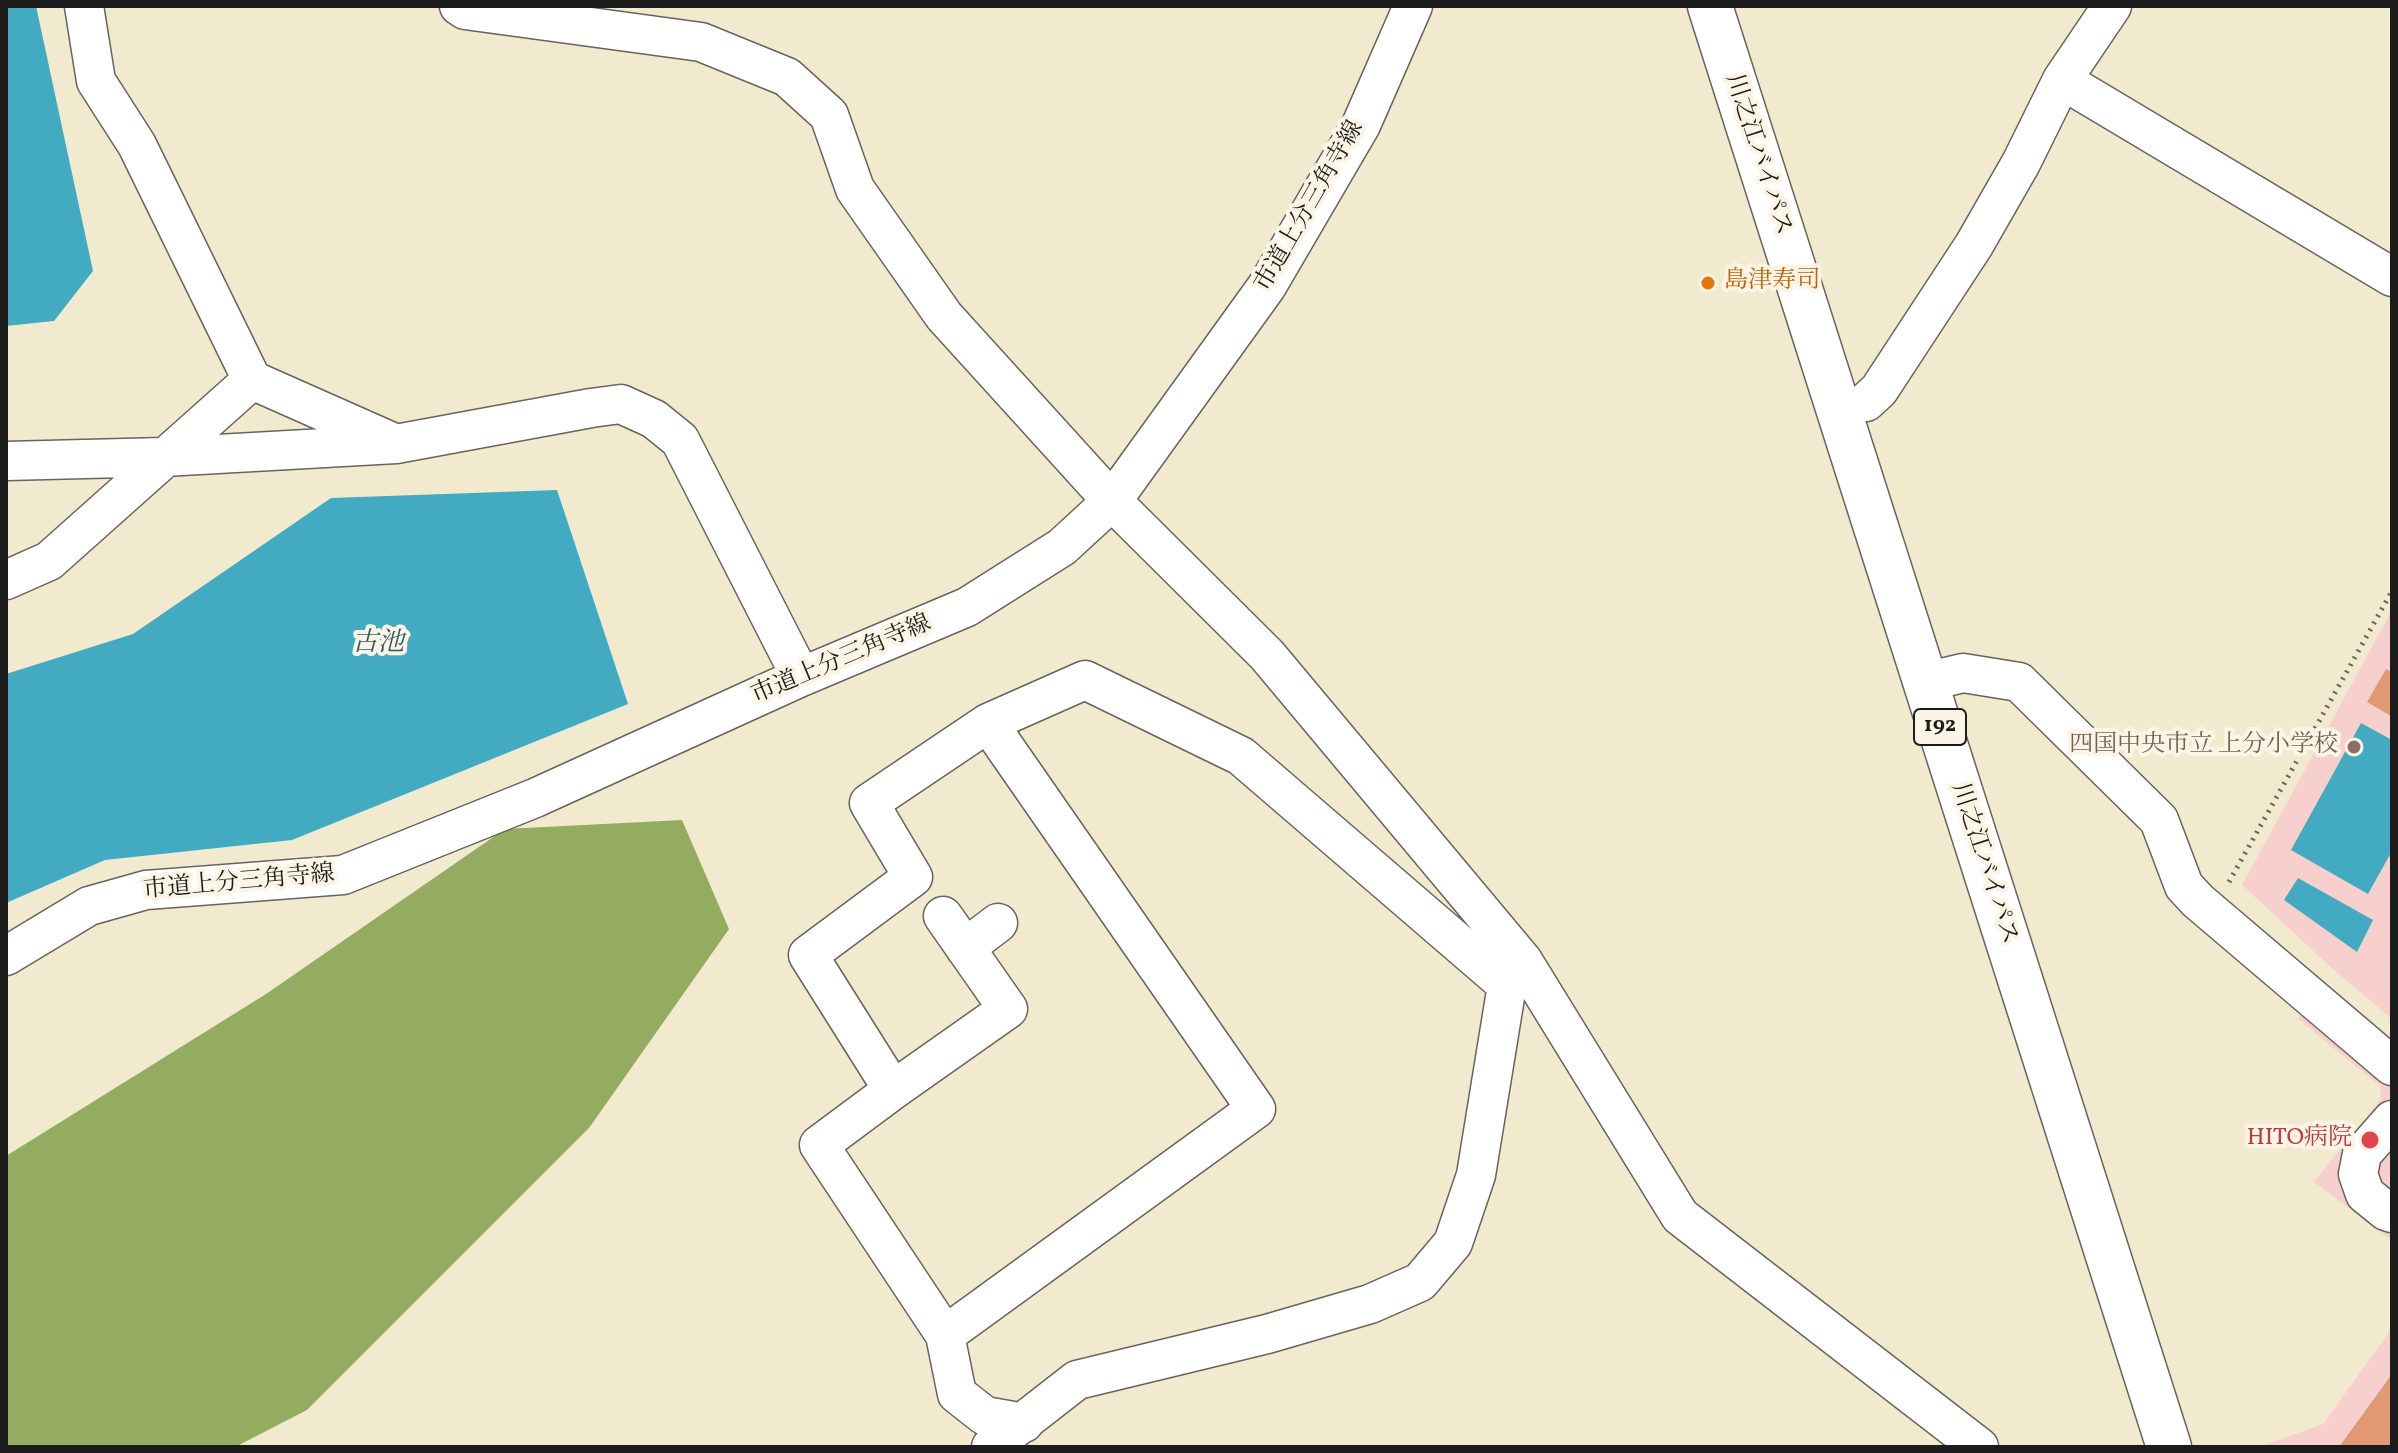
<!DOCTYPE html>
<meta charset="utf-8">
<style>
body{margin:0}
#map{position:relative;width:2398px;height:1453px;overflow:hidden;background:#f2eacf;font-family:Vollkorn,serif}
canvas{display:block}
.frame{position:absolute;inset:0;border:8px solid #1c1c1c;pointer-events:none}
</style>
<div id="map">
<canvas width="2398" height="1453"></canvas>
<div class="frame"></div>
</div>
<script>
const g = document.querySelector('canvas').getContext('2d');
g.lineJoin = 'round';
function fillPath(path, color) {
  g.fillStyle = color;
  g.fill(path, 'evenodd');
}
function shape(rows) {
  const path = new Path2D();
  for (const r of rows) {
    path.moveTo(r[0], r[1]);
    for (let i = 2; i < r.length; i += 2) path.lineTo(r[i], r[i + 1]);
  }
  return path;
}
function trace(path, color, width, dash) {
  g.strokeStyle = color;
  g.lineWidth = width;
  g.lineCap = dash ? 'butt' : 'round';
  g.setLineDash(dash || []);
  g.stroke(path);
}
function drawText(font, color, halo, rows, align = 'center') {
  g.font = font + ' Vollkorn,"Noto Serif JP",serif';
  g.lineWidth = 8;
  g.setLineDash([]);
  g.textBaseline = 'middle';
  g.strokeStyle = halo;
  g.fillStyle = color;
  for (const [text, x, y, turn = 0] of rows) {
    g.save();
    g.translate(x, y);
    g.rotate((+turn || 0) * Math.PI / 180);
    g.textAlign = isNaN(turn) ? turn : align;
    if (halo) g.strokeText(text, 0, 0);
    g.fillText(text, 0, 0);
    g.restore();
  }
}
const built = shape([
 [2392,610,2392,1019,2335,971,2242,885],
 [2319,982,2392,1041,2392,1240,2314,1182,2381,1099,2380,1086,2298,1019],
 [2392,1328,2392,1447,2259,1447,2323,1424]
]);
const forest = shape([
 [682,820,729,929,589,1128,307,1410,235,1447,6,1447,6,1156,266,994,505,829]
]);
const water = shape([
 [6,6,36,6,93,271,54,321,6,326],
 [557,490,628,704,292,840,105,860,6,903,6,674,133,634,331,498],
 [2361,723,2392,740,2392,851,2368,894,2291,850],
 [2298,878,2373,920,2357,952,2284,900]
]);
const building = shape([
 [2386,669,2392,672,2391,716,2367,702],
 [2392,1374,2392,1447,2339,1447]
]);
const path = shape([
 [2229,882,2392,591]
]);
const minor = shape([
 [459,6,465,10,701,42,787,77,829,115,855,189,944,316,1112,501,1267,655,1523,961,1680,1216,1979,1447],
 [2062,80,2392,277],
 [252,380,392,442],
 [1866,402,1879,390,1974,245,2021,163,2062,80,2112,6],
 [6,461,164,457,396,444,591,408,621,404,654,419,680,440,801,677],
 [6,580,49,561,252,380,137,145,96,81,84,6],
 [1925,682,1963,673,2019,682,2159,820,2184,886,2198,901,2392,1066],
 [988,723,1256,1109,945,1335,957,1394,985,1416,1024,1423],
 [965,948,998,923],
 [6,956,89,906,146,890,343,875,535,798,801,677,967,607,1062,547,1112,501,1267,286,1361,125,1413,6],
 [893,1090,1008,1009,943,916],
 [2392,1120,2362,1154,2358,1174,2365,1194,2386,1211,2392,1213],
 [945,1335,819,1145,893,1090,808,955,913,877,869,803,988,723,1085,680,1241,756,1507,985],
 [991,1447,1077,1380,1267,1334,1370,1304,1420,1282,1453,1243,1476,1175,1507,985,1520,965]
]);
const highway = shape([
 [1710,6,2169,1447]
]);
const markers = [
 [1708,283,8,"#e8710a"],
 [2354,747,8,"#8d6e63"],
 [2370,1140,10,"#e0444e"]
];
const shields = [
 [1940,727,52]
];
const shieldNames = [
 ["192",1940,727]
];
const streetNames = [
 ["川之江バイパス",1757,155,72],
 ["市道上分三角寺線",1311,207,-60],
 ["市道上分三角寺線",842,661,-23],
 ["川之江バイパス",1983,864,72],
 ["市道上分三角寺線",239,884,-5]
];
const foodNames = [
 ["島津寿司",1724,283]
];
const educationNames = [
 ["四国中央市立 上分小学校",2338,747]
];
const healthNames = [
 ["HITO病院",2352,1140]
];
const waterNames = [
 ["古池",378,645]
];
fillPath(built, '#f7d0cd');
fillPath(forest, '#93ac5f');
fillPath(water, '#42abc2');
fillPath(building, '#e19973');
trace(minor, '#67645b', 41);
trace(highway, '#67645b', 47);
trace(path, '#67645b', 5, [2, 6]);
trace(minor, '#fff', 38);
trace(highway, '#fff', 44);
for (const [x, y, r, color] of markers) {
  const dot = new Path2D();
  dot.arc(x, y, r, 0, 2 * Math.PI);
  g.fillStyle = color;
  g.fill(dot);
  trace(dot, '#fcf5e5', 3);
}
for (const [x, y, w] of shields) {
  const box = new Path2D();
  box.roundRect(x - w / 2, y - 18, w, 36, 6);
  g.fillStyle = '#fcf5e5';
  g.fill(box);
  trace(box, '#1c1c1c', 2);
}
drawText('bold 22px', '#1c1c1c', null, shieldNames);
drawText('24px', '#1c1c1c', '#fcf5e5', streetNames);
drawText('24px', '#c56008', '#fcf5e5', foodNames, 'left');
drawText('24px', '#785e54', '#fcf5e5', educationNames, 'right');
drawText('24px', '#be3a42', '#fcf5e5', healthNames, 'right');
drawText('italic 26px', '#2d5c67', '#fcf5e5', waterNames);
</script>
